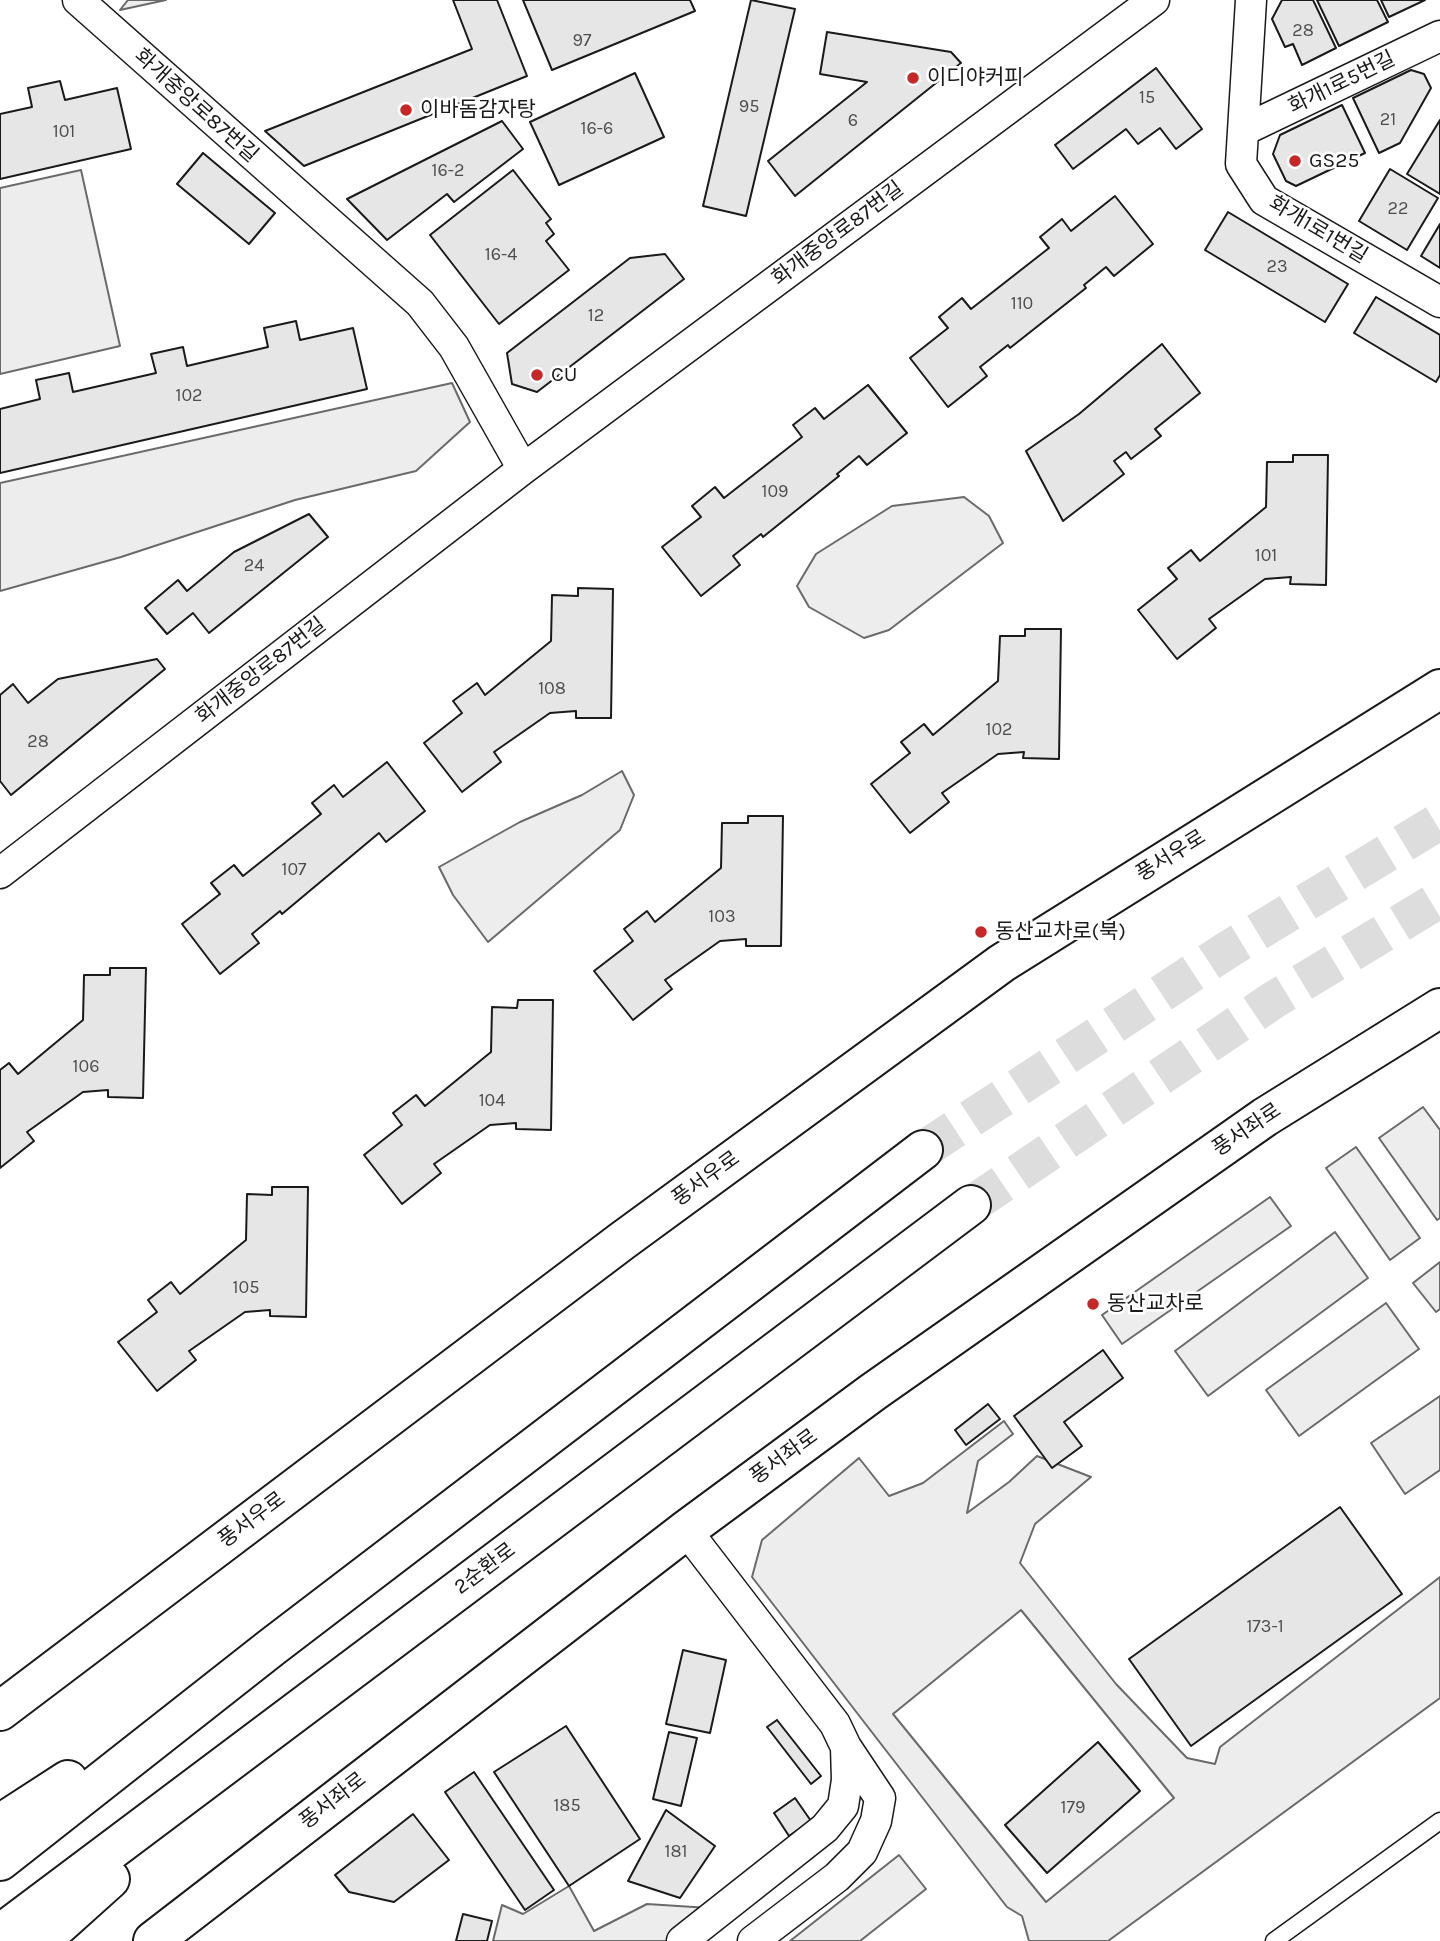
<!DOCTYPE html>
<meta charset="utf-8">
<style>
body{margin:0}
canvas{display:block;background:#fff}
</style>
<canvas width="1440" height="1941"></canvas>
<script>
const g = document.querySelector('canvas').getContext('2d');
g.lineJoin = 'round';
function fillPath(path, color) {
  g.fillStyle = color;
  g.fill(path, 'evenodd');
}
function shape(rows) {
  const path = new Path2D();
  for (const r of rows) {
    path.moveTo(r[0], r[1]);
    for (let i = 2; i < r.length; i += 2) path.lineTo(r[i], r[i + 1]);
  }
  return path;
}
function trace(path, color, width, dash) {
  g.strokeStyle = color;
  g.lineWidth = width;
  g.lineCap = dash ? 'butt' : 'round';
  g.setLineDash(dash || []);
  g.stroke(path);
}
function drawText(font, color, halo, rows, align = 'center') {
  g.font = font + ' Karla,"Noto Sans KR",sans-serif';
  g.lineWidth = 5;
  g.setLineDash([]);
  g.textBaseline = 'middle';
  g.strokeStyle = halo;
  g.fillStyle = color;
  for (const [text, x, y, turn = 0] of rows) {
    g.save();
    g.translate(x, y);
    g.rotate((+turn || 0) * Math.PI / 180);
    g.textAlign = isNaN(turn) ? turn : align;
    if (halo) g.strokeText(text, 0, 0);
    g.fillText(text, 0, 0);
    g.restore();
  }
}
const built = shape([
 [128,0,166,0,120,10,128,0],
 [81,170,120,346,0,374,0,188,81,170],
 [452,383,470,422,416,471,295,500,121,557,0,591,0,483,452,383],
 [964,497,989,516,1003,543,889,630,864,638,809,607,797,586,816,554,892,506,964,497],
 [622,771,634,795,620,830,488,942,453,895,439,867,520,822,582,795,622,771],
 [1423,1107,1440,1130,1440,1218,1437,1220,1379,1138,1423,1107],
 [1356,1147,1420,1238,1390,1260,1326,1168,1356,1147],
 [1270,1197,1291,1226,1122,1344,1102,1315,1270,1197],
 [1335,1232,1368,1278,1208,1396,1175,1351,1335,1232],
 [1440,1262,1440,1309,1436,1312,1413,1283,1440,1262],
 [1386,1303,1419,1349,1299,1436,1266,1390,1386,1303],
 [1440,1396,1440,1470,1405,1494,1371,1443,1440,1396],
 [1004,1421,1013,1434,978,1461,967,1513,1009,1482,1037,1456,1091,1477,1035,1524,1020,1563,1116,1684,1187,1758,1215,1764,1220,1747,1440,1577,1440,1698,1108,1941,1029,1941,1022,1916,1007,1907,752,1577,762,1540,859,1458,889,1496,923,1483,1004,1421],
 [1021,1610,1174,1798,1046,1902,893,1714,1021,1610],
 [899,1855,926,1889,860,1941,790,1941,899,1855],
 [569,1886,594,1931,647,1904,709,1908,666,1941,493,1941,502,1905,523,1914,569,1886]
]);
const building = shape([
 [453,0,497,0,527,76,304,166,265,131,472,49,453,0],
 [523,0,690,0,695,11,552,70,523,0],
 [751,0,795,9,746,216,703,206,751,0],
 [1313,0,1336,48,1302,65,1293,44,1285,47,1272,19,1282,0,1313,0],
 [1317,0,1377,0,1388,22,1339,46,1317,0],
 [1381,0,1425,0,1389,17,1381,0],
 [827,32,951,52,961,63,795,196,768,161,867,82,820,74,827,32],
 [1156,68,1202,129,1176,149,1160,128,1138,144,1126,129,1073,169,1055,145,1156,68],
 [1411,70,1424,74,1431,88,1400,143,1379,153,1353,98,1411,70],
 [635,73,664,137,559,185,530,122,635,73],
 [60,81,65,100,117,88,131,149,0,179,0,114,32,107,28,88,60,81],
 [1342,105,1365,153,1296,186,1286,181,1273,154,1280,135,1342,105],
 [1440,120,1440,194,1407,174,1440,120],
 [502,121,523,149,454,202,447,194,387,240,347,199,502,121],
 [203,153,275,213,249,244,177,184,203,153],
 [1390,169,1438,198,1407,250,1359,221,1390,169],
 [513,170,551,219,546,223,554,234,546,241,569,270,499,324,430,235,513,170],
 [1115,196,1153,244,1114,276,1106,267,1084,285,1086,288,1010,348,1008,345,980,367,987,376,948,407,910,358,948,328,939,317,962,298,971,309,1049,248,1040,237,1062,219,1071,231,1115,196],
 [1228,212,1348,284,1325,322,1205,250,1228,212],
 [1440,224,1440,268,1421,256,1440,224],
 [665,254,684,279,537,392,512,384,507,353,630,258,665,254],
 [1376,297,1440,335,1440,375,1436,382,1354,333,1376,297],
 [296,321,300,340,353,328,367,389,0,473,0,409,40,399,36,380,69,373,73,392,156,373,151,354,183,347,187,366,268,347,264,328,296,321],
 [1162,344,1200,393,1155,429,1161,436,1131,459,1126,452,1114,461,1124,474,1063,521,1026,451,1079,414,1162,344],
 [868,385,907,433,867,465,859,456,837,474,839,476,763,537,761,534,733,556,740,565,701,596,662,547,701,517,692,506,715,487,724,498,802,437,793,425,815,408,824,419,868,385],
 [1293,455,1328,455,1326,585,1290,584,1291,577,1265,579,1209,619,1216,628,1177,659,1138,610,1177,579,1168,568,1191,550,1200,561,1266,507,1267,462,1293,462,1293,455],
 [309,514,328,537,209,633,193,613,167,634,145,608,178,580,187,591,234,552,309,514],
 [578,588,613,589,611,718,576,718,576,711,550,713,494,752,501,762,462,792,424,743,462,713,453,701,477,683,485,695,551,641,552,595,578,596,578,588],
 [1025,629,1061,629,1059,759,1023,758,1024,752,998,754,942,793,949,802,910,833,871,784,910,753,901,742,924,724,933,735,998,681,1000,636,1025,636,1025,629],
 [157,659,165,669,11,795,0,781,0,695,13,684,28,703,58,679,157,659],
 [387,762,425,811,386,842,379,833,282,914,280,911,252,934,259,943,220,974,182,924,220,894,211,883,234,865,243,876,321,814,312,803,334,785,343,797,387,762],
 [748,816,783,816,781,946,746,946,746,939,720,941,665,980,672,989,633,1020,594,971,633,941,624,929,647,911,655,922,721,868,722,823,748,823,748,816],
 [110,968,146,968,143,1098,108,1097,108,1090,83,1092,27,1132,34,1141,0,1168,0,1070,9,1063,18,1074,83,1020,84,975,110,975,110,968],
 [518,1000,553,1000,551,1130,516,1129,516,1123,490,1125,434,1164,441,1173,402,1204,364,1155,402,1125,393,1113,416,1095,425,1106,491,1052,492,1007,517,1008,518,1000],
 [272,1187,308,1187,306,1317,270,1316,270,1310,245,1312,189,1351,196,1360,157,1391,118,1342,157,1312,148,1300,171,1282,180,1294,246,1240,247,1194,272,1195,272,1187],
 [1103,1350,1123,1378,1064,1422,1082,1446,1052,1468,1014,1416,1103,1350],
 [988,1404,1000,1419,966,1445,955,1430,988,1404],
 [1340,1507,1402,1594,1191,1746,1129,1659,1340,1507],
 [683,1650,726,1660,710,1733,666,1724,683,1650],
 [777,1720,821,1776,811,1784,767,1727,777,1720],
 [566,1726,640,1839,569,1886,494,1772,566,1726],
 [669,1732,697,1738,681,1806,653,1799,669,1732],
 [1098,1742,1140,1791,1047,1873,1005,1825,1098,1742],
 [474,1772,554,1890,525,1910,445,1792,474,1772],
 [795,1798,811,1821,789,1836,774,1813,795,1798],
 [666,1810,715,1846,680,1898,628,1881,666,1810],
 [413,1814,449,1860,394,1902,349,1892,335,1875,413,1814],
 [463,1914,492,1921,487,1941,456,1941,463,1914]
]);
const highwayTunnel = shape([
 [923,1150,1229,949,1440,821],
 [971,1205,1275,999,1440,899]
]);
const lane = shape([
 [1274,1941,1440,1821]
]);
const street = shape([
 [78,0,420,303,454,347,523,469],
 [1251,0,1241,164,1264,200,1440,302],
 [1244,130,1440,36],
 [0,873,523,469,1154,0],
 [682,1941,825,1828,843,1806,847,1780,846,1747,835,1724,686,1530],
 [753,1941,837,1877,862,1852,876,1821,880,1798,846,1747]
]);
const secondary = shape([
 [0,1711,622,1241,1002,963,1440,689],
 [153,1941,686,1530,873,1392,1265,1117,1440,1008]
]);
const highway = shape([
 [0,1824,68,1780],
 [0,1861,272,1647,923,1150],
 [0,1934,971,1205],
 [41,1941,110,1879]
]);
const markers = [
 [913,78,7,"#c62828"],
 [406,110,7,"#c62828"],
 [1295,161,7,"#c62828"],
 [537,375,7,"#c62828"],
 [981,932,7,"#c62828"],
 [1093,1304,7,"#c62828"]
];
const numberNames = [
 ["28",1303,31],
 ["97",582,41],
 ["15",1147,98],
 ["95",749,107],
 ["21",1388,120],
 ["6",853,121],
 ["16-6",597,129],
 ["101",64,132],
 ["16-2",448,171],
 ["22",1398,209],
 ["16-4",501,255],
 ["23",1277,267],
 ["110",1022,304],
 ["12",596,316],
 ["102",189,396],
 ["109",775,492],
 ["101",1266,556],
 ["24",254,566],
 ["108",552,689],
 ["102",999,730],
 ["28",38,742],
 ["107",294,870],
 ["103",722,917],
 ["106",86,1067],
 ["104",492,1101],
 ["105",246,1288],
 ["173-1",1265,1627],
 ["185",567,1806],
 ["179",1073,1808],
 ["181",676,1852]
];
const poiNames = [
 ["이디야커피",927,78],
 ["이바돔감자탕",420,110],
 ["GS25",1309,161],
 ["CU",551,375],
 ["동산교차로(북)",995,932],
 ["동산교차로",1107,1304]
];
const streetNames = [
 ["화개1로5번길",1342,83,-26],
 ["화개중앙로87번길",196,106,42],
 ["화개1로1번길",1318,230,31],
 ["화개중앙로87번길",838,234,-37],
 ["화개중앙로87번길",261,671,-38],
 ["풍서우로",1171,856,-32],
 ["풍서좌로",1247,1130,-34],
 ["풍서우로",706,1179,-36],
 ["풍서좌로",784,1457,-36],
 ["풍서우로",252,1520,-37],
 ["2순환로",485,1569,-37],
 ["풍서좌로",333,1801,-38]
];
fillPath(built, '#ededed');
trace(built, '#6a6a6a', 2);
fillPath(building, '#e6e6e6');
trace(building, '#1a1a1a', 2);
trace(highwayTunnel, '#ddd', 38, [38, 19]);
trace(lane, '#1a1a1a', 19);
trace(street, '#1a1a1a', 33);
trace(secondary, '#1a1a1a', 42);
trace(highway, '#1a1a1a', 42);
trace(lane, '#fff', 16);
trace(street, '#fff', 30);
trace(secondary, '#fff', 38);
trace(highway, '#fff', 38);
for (const [x, y, r, color] of markers) {
  const dot = new Path2D();
  dot.arc(x, y, r, 0, 2 * Math.PI);
  g.fillStyle = color;
  g.fill(dot);
  trace(dot, '#fff', 2.5);
}
drawText('18px', '#4d4d4d', null, numberNames);
drawText('21px', '#1a1a1a', '#fff', poiNames, 'left');
drawText('21px', '#1a1a1a', '#fff', streetNames);
</script>
